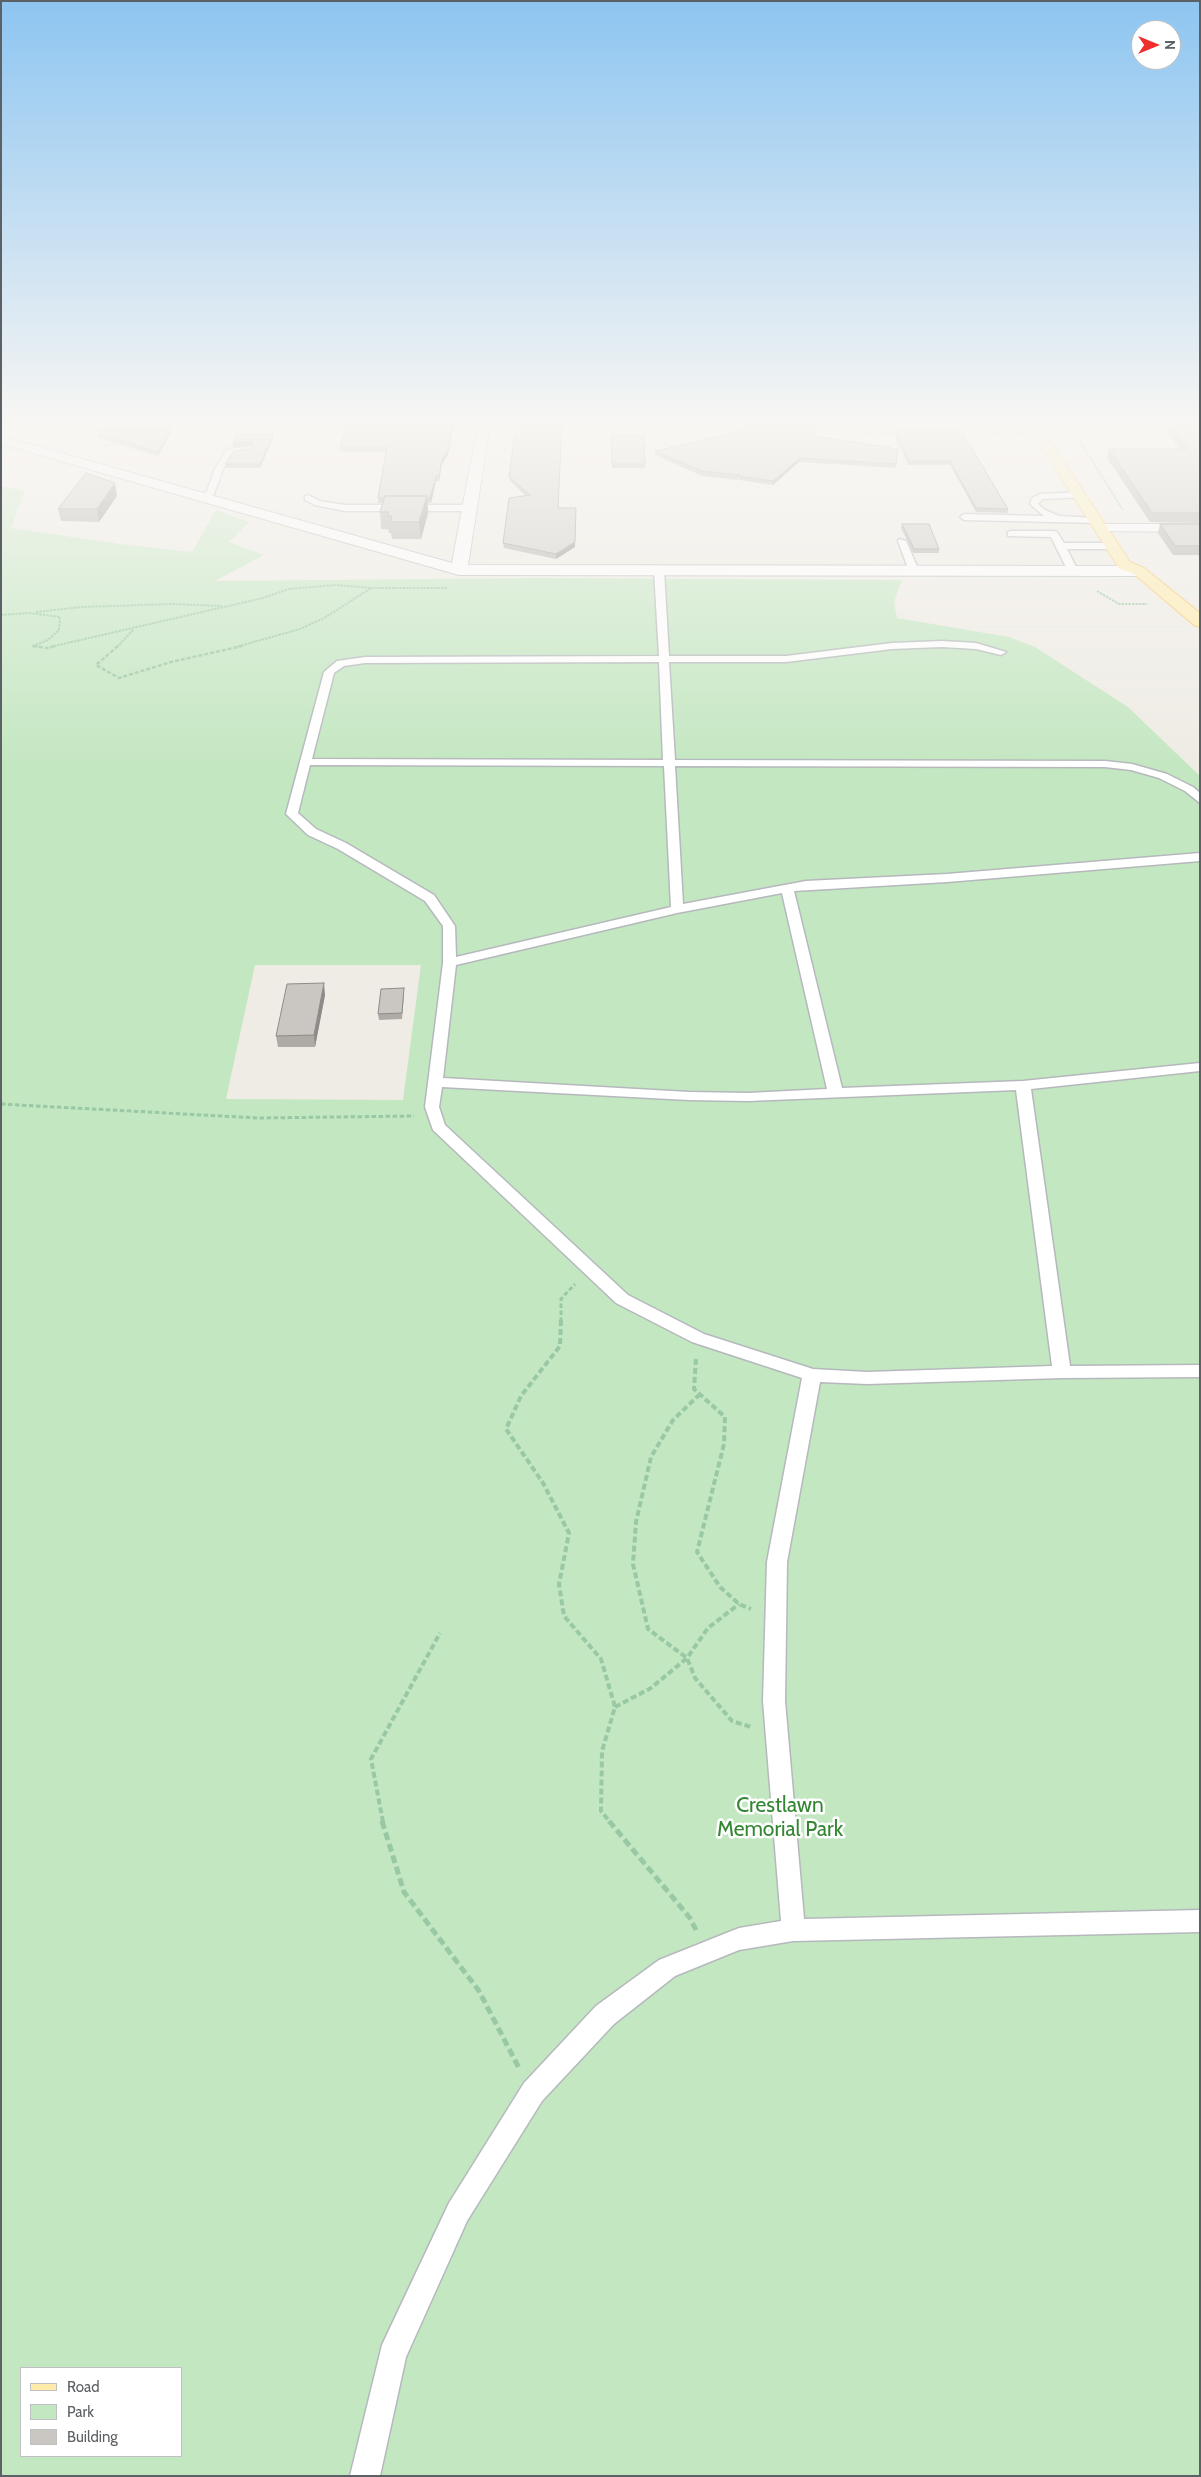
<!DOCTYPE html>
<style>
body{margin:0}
#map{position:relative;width:1201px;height:2477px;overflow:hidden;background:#efece5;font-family:Cabin,sans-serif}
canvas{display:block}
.frame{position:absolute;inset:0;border:2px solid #5c6165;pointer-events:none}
.legend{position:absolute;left:20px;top:2367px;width:162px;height:90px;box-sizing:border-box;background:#fff;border:1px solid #bec0c1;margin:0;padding:6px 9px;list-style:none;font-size:15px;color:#5c6165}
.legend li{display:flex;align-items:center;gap:10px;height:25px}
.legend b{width:25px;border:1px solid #bec0c1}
.north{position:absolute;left:1131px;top:20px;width:50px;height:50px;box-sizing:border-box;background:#fff;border:1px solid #bec0c1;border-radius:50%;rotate:90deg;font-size:14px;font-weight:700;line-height:20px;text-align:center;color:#5c6165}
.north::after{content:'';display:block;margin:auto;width:18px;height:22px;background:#ed2f2d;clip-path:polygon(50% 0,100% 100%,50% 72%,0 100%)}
</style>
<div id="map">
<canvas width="1201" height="2477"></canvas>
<div class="frame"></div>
<ul class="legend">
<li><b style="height:6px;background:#ffecaa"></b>Road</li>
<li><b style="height:14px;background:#c3e7c1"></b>Park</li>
<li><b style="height:14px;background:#cac7c2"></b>Building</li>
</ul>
<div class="north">N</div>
</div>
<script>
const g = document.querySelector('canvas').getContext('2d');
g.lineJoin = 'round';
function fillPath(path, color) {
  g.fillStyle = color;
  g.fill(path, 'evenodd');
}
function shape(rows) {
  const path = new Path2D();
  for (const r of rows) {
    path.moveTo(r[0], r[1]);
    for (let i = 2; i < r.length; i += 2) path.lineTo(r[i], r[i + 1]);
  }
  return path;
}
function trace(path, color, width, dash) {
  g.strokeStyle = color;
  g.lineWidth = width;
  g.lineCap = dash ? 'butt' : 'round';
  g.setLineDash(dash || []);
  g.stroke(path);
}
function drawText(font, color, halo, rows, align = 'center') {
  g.font = font + ' Cabin,sans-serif';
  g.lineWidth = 5;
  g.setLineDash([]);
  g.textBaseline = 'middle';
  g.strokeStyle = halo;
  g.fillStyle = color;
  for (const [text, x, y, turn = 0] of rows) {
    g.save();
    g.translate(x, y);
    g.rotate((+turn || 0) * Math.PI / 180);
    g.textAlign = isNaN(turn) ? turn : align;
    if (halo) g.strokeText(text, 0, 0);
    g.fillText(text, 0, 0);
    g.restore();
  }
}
const green = shape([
 [1,486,25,491,11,528,120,544,192,552,216,510,249,522,229,542,264,555,215,581,535,578,902,580,894,602,897,618,1009,637,1035,647,1128,707,1200,776,1200,2476,1,2476],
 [255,965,421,965,403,1100,226,1099],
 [21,2368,181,2368,181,2456,21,2456]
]);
const pathFar4 = shape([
 [1076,435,1123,510],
 [371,588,448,588],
 [1097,591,1119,604,1147,604],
 [36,612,82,607,172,604,222,606],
 [1,615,29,613,60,617,59,630,48,640,33,646,41,647],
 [50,647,263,598,289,589,336,585,371,588,326,617,300,629,236,647],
 [117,647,133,630]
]);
const pathFar3 = shape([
 [33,646,47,648,56,646],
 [118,646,96,665,119,678,171,662,242,646]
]);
const pathFar2 = shape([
 [1,1104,258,1118,414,1116],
 [561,1322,561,1299,575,1284]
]);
const pathFar1 = shape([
 [561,1320,560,1346,521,1396,506,1429,543,1483,569,1533,559,1584,564,1616,601,1659,615,1707,602,1751,601,1811,610,1822],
 [696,1359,694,1389,725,1417,724,1444,697,1552,720,1587,739,1604,751,1609],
 [700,1394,673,1420,651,1457,636,1522,633,1564,648,1629,687,1658,695,1678,732,1721,751,1727],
 [615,1707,651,1688,687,1658,708,1628,739,1604],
 [383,1822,371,1759,440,1633]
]);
const path = shape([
 [382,1821,404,1892,479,1991,519,2068],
 [609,1821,690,1918,696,1930]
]);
const service = shape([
 [250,447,253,447,253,451,233,453,223,469,214,494,207,499,201,499,200,497,207,491,215,469,227,449,250,447],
 [1081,492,1085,495,1084,497,1042,499,1038,504,1045,510,1059,516,1096,518,1100,521,1099,523,964,520,960,517,964,514,1044,516,1030,504,1032,498,1040,494,1081,492],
 [308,495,320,501,345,505,470,505,474,508,470,511,345,511,315,505,305,500,305,496,308,495],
 [1011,531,1054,531,1057,532,1064,543,1112,543,1116,546,1112,549,1067,549,1078,571,1073,574,1068,571,1051,537,1008,536,1008,532,1011,531],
 [899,539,906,541,919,571,917,573,909,571,898,541,899,539],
 [659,567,664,570,669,656,786,656,892,643,942,641,976,643,1006,652,1001,655,976,649,942,647,892,649,786,662,669,662,675,760,1105,761,1132,764,1167,774,1193,787,1200,793,1200,803,1185,791,1159,778,1131,770,1105,767,675,766,683,904,806,881,947,874,1200,853,1200,861,947,882,794,891,842,1088,1023,1081,1200,1063,1200,1071,1031,1089,1070,1366,1200,1365,1200,1377,1062,1378,867,1384,820,1382,787,1562,785,1701,804,1919,1200,1910,1200,1932,793,1941,739,1950,675,1976,614,2024,542,2101,467,2221,406,2357,380,2476,350,2476,382,2345,449,2203,524,2083,596,2006,659,1960,739,1928,781,1921,763,1701,767,1562,802,1378,692,1342,616,1303,433,1130,425,1107,443,963,443,926,425,901,338,849,308,835,286,814,324,672,337,661,365,657,659,656,654,570,659,567],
 [659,662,663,760,312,759,334,673,344,666,365,663,659,662],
 [310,765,664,766,671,907,456,957,455,926,434,895,346,843,316,829,298,813,310,765],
 [782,893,827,1089,748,1093,689,1092,443,1078,456,965,677,913,782,893],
 [442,1087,689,1100,748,1101,1016,1090,1052,1366,867,1372,813,1369,704,1334,628,1295,445,1125,439,1107,442,1087]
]);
const minor = shape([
 [478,424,490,424,468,565,1139,566,1147,571,1139,576,459,575,1,444,1,436,452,563,478,424],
 [854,424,1058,425,1065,429,1058,433,861,432,856,431,854,424],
 [1101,524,1200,524,1200,532,1096,531,1094,528,1096,525,1101,524]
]);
const primary = shape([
 [1027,424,1039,424,1130,562,1144,568,1200,613,1200,627,1194,625,1134,574,1119,568,1027,424]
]);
const wall = shape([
 [348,424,454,424,448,455,442,464,439,481,436,481,431,503,427,503,428,513,421,539,392,539,391,533,389,533,388,529,381,529,380,512,383,503,378,503,378,498,386,452,341,452,340,447],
 [741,424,812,424,816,436,898,449,896,468,799,462,773,485,739,480,739,478,737,480,702,476,655,455,655,451,743,430],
 [1160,424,1200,424,1200,523,1150,522,1107,458,1109,449,1180,449],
 [171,428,171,432,158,456,99,438,99,434],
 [895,430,961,430,1008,509,1008,513,976,512,950,465,908,465,894,434],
 [611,436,645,464,645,468,612,468],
 [273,438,260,468,226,468,225,464,254,448,253,445,234,447,233,442],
 [509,477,559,508,575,547,556,559,504,548,503,543,526,496,510,481],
 [117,496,99,522,61,521,58,509],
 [902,524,939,549,939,553,913,553,901,528],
 [1160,524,1200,524,1200,555,1173,555,1158,533],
 [404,994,402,1019,379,1020,378,1014],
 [325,995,315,1047,278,1047,276,1036]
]);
const shadedWall = shape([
 [453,424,454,424,448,455,442,464,439,481,439,476,442,459],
 [171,428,171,432,158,456,158,452],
 [273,434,273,438,260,468,260,464],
 [252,441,253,445,234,447,233,442],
 [800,458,799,462,773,485,773,481],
 [436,476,436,481,431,503,430,498],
 [115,483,117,496,99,522,97,509],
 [427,496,428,513,421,539,419,522],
 [576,508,575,547,556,559,556,554],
 [324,983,325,995,315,1047,314,1035]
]);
const building = shape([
 [348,424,453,424,448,450,442,459,439,476,436,476,430,498,426,498,427,496,385,496,384,498,378,498,387,447,340,447,348,424],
 [516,424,562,424,558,508,576,508,575,542,556,554,503,543,509,498,530,495,509,477,516,424],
 [743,424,812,424,816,436,898,449,896,464,800,458,773,481,739,476,739,473,738,475,702,471,655,451,745,430,743,424],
 [1169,424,1200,424,1200,513,1152,513,1109,449,1189,449,1169,424],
 [99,428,171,428,158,452,99,434,99,428],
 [895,430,961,430,1008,509,976,508,950,461,909,461,895,430],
 [237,434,273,434,260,464,225,464,234,451,254,448,252,441,233,442,237,434],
 [611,436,644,436,645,464,612,464,611,436],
 [86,473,115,483,97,509,58,509,86,473],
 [385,496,427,496,419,522,390,522,392,516,387,516,389,512,380,512,385,496],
 [902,524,929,524,939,549,914,549,902,524],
 [1160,524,1200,524,1200,546,1175,546,1160,524],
 [324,983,314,1035,276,1036,287,984,324,983],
 [404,988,402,1013,378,1014,381,989,404,988]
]);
const nearParknames = [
 ["Crestlawn",780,1806],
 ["Memorial Park",780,1830]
];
fillPath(green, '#c3e7c1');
trace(service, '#b5b8bc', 3);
trace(minor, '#b5b8bc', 2);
trace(primary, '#f5bf58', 2);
trace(pathFar4, '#99c8a4', 2, [2.5, 1]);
trace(pathFar3, '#99c8a4', 2.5, [4, 2]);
trace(pathFar2, '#99c8a4', 3, [4.5, 2.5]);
trace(pathFar1, '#99c8a4', 4, [6, 3]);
trace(path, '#99c8a4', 5, [8, 4]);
fillPath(service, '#fff');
fillPath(minor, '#fff');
fillPath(primary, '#ffecaa');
fillPath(wall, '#aeaba7');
fillPath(shadedWall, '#8d8b88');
fillPath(building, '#cac7c2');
trace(building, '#8d8b88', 1);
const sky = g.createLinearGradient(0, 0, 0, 770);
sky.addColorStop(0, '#8dc5f1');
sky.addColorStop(0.55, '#f8f6f3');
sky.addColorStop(1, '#f8f6f300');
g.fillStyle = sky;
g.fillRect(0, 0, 1201, 770);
drawText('21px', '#348633', '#fff', nearParknames);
</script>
